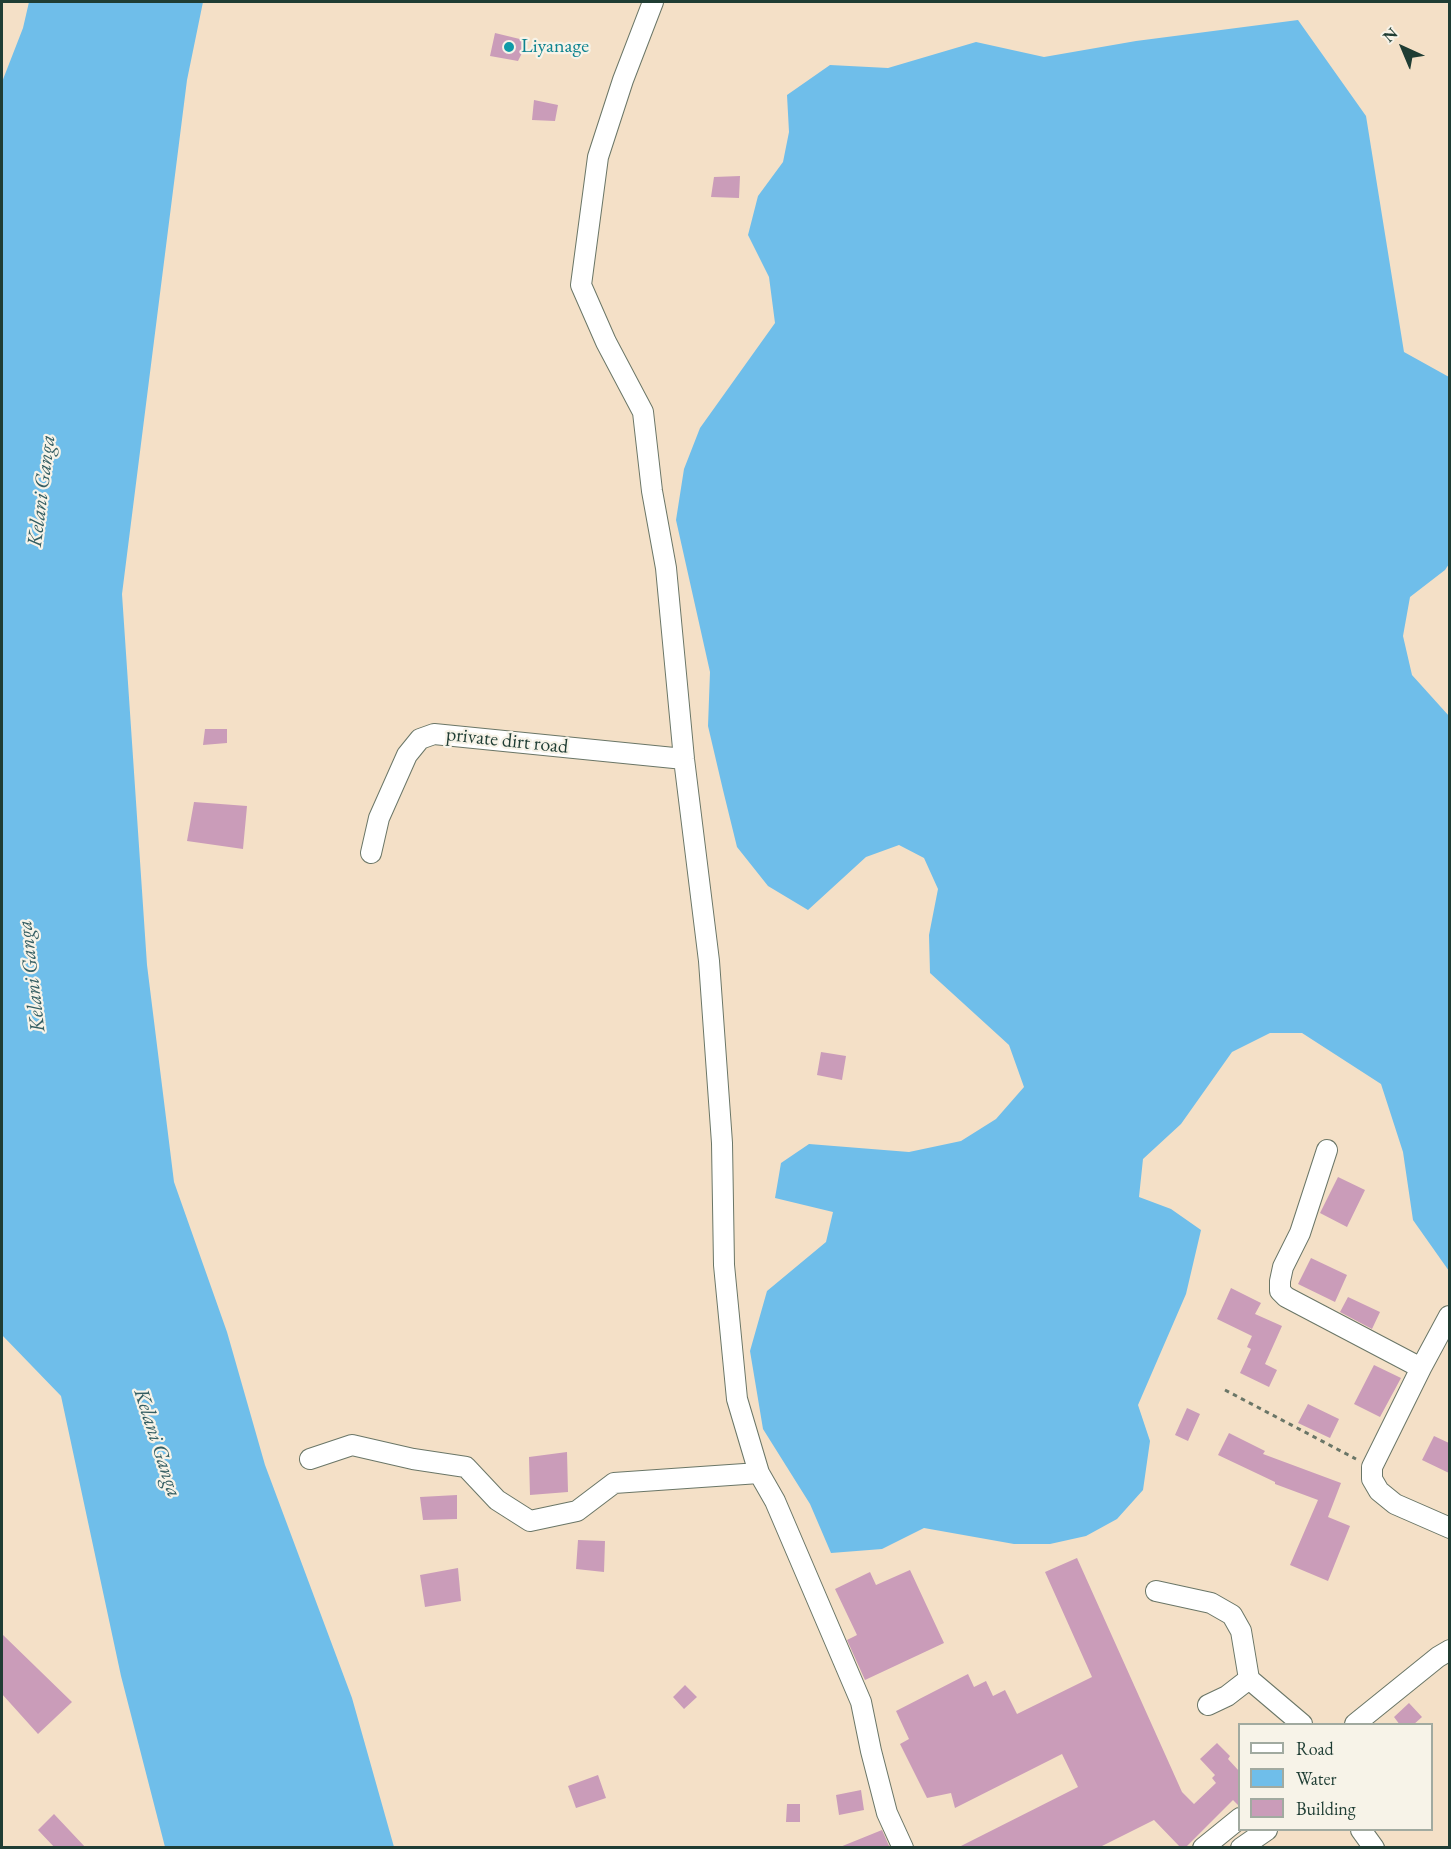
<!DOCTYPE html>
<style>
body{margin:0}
#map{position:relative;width:1451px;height:1849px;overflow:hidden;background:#f4e0c7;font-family:"EB Garamond",serif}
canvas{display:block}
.frame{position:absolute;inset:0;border:3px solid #1f3d34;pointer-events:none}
.legend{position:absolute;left:1238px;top:1723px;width:195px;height:108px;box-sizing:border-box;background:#f7f3e8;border:2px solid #a1aaa0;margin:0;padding:8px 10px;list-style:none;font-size:18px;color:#1f3d34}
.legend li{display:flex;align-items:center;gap:12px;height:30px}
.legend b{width:30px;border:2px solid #a1aaa0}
.north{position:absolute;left:1373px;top:18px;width:60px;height:60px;-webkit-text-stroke:4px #f7f3e8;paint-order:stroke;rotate:316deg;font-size:16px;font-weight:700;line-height:24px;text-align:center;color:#1f3d34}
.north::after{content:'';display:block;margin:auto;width:21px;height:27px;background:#1f3d34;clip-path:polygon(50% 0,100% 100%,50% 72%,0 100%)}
</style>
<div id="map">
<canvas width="1451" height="1849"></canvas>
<div class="frame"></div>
<ul class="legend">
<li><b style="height:8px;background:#fff"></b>Road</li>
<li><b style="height:16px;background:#6fbeea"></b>Water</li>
<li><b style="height:16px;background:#ca9cb9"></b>Building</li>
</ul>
<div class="north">N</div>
</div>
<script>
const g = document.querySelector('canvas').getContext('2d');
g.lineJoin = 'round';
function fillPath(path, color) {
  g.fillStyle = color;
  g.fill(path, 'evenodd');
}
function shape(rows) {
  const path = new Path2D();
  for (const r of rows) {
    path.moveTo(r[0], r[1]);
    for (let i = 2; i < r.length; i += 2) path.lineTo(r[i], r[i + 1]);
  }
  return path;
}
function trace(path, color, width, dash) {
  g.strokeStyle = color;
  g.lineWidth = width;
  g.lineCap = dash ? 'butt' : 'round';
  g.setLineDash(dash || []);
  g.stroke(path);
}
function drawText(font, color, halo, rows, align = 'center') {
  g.font = font + ' "EB Garamond",serif';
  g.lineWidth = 4.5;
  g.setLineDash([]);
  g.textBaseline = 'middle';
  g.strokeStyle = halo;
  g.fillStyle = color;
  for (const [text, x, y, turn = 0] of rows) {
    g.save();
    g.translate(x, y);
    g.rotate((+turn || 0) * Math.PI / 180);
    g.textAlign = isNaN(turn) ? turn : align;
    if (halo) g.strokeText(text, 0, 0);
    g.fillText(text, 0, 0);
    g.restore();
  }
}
const water = shape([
 [29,2,203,2,187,80,122,594,147,965,174,1182,227,1332,265,1465,352,1698,394,1847,165,1847,121,1676,61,1396,2,1335,2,82,23,28],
 [1298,20,1366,116,1404,352,1449,377,1449,564,1445,570,1410,597,1403,636,1412,675,1449,716,1449,1271,1413,1220,1403,1152,1381,1084,1302,1033,1270,1033,1232,1052,1181,1124,1143,1159,1139,1197,1171,1209,1201,1230,1186,1294,1138,1405,1150,1441,1143,1490,1117,1519,1086,1536,1050,1544,1014,1544,924,1528,882,1549,831,1553,810,1504,763,1429,750,1351,767,1291,826,1242,833,1212,775,1198,781,1163,809,1144,909,1152,961,1141,996,1119,1024,1087,1009,1045,930,973,929,935,938,889,924,858,899,845,866,857,808,910,768,886,737,847,723,790,708,726,710,672,676,520,684,469,700,428,775,323,769,277,748,235,758,196,783,162,789,132,787,95,830,65,888,68,976,42,1044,57,1136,41]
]);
const building = shape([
 [495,33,528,41,518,61,490,56],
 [534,100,558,105,555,121,532,120],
 [740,176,739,198,711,197,714,177],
 [205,729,227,729,227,743,203,745],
 [194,802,247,806,243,849,187,841],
 [821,1052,846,1056,842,1080,817,1075],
 [1338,1177,1365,1190,1347,1227,1320,1213],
 [1311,1258,1347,1275,1335,1302,1298,1284],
 [1231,1288,1261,1303,1255,1314,1282,1326,1265,1364,1277,1370,1269,1387,1240,1373,1251,1349,1247,1347,1252,1336,1217,1319],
 [1348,1297,1380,1312,1372,1329,1340,1312],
 [1374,1365,1401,1378,1380,1417,1354,1404],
 [1308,1404,1339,1419,1330,1438,1298,1423],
 [1187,1408,1200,1414,1188,1441,1175,1435],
 [1229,1433,1265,1451,1263,1454,1341,1483,1328,1517,1350,1526,1328,1581,1290,1565,1318,1500,1275,1484,1275,1482,1218,1455],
 [1434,1436,1449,1443,1449,1473,1422,1460],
 [567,1452,568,1492,530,1495,529,1457],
 [457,1495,457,1519,423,1520,420,1497],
 [578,1540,605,1541,604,1572,576,1569],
 [1077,1558,1182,1792,1194,1804,1216,1783,1212,1778,1215,1775,1200,1759,1217,1743,1230,1756,1228,1759,1239,1771,1239,1806,1233,1800,1185,1848,1181,1848,1154,1820,1098,1848,957,1848,1078,1787,1062,1754,955,1808,951,1793,927,1798,900,1744,909,1739,896,1711,968,1674,974,1687,986,1681,993,1696,1005,1690,1017,1714,1092,1677,1045,1572],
 [458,1568,461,1601,425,1607,420,1575],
 [910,1570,944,1643,865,1680,847,1640,857,1635,835,1589,870,1572,876,1585],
 [2,1634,72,1702,38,1734,2,1694],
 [685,1685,697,1697,684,1709,673,1697],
 [1409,1703,1422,1717,1413,1725,1400,1725,1394,1717],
 [598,1775,606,1798,576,1808,568,1786],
 [861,1790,864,1810,839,1815,836,1795],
 [787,1804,800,1804,800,1822,786,1822],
 [54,1814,86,1848,55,1848,38,1830],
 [882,1830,890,1848,840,1848,840,1847]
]);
const path = shape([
 [1225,1390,1356,1459]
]);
const minor = shape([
 [653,2,623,80,598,157,581,285,606,342,643,412,652,491,666,568,684,759,709,961,722,1143,724,1265,737,1399,759,1473,775,1501,861,1702,871,1751,887,1813,903,1848],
 [371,853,379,818,407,755,420,739,434,734,684,759],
 [1327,1150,1300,1233,1283,1267,1280,1281,1280,1291,1286,1297,1421,1368],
 [1449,1316,1421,1368,1372,1467,1372,1479,1379,1491,1395,1504,1450,1528],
 [310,1459,352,1445,413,1459,466,1467,497,1500,530,1521,577,1511,614,1483,759,1473],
 [1156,1591,1211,1603,1232,1615,1241,1631,1249,1679,1302,1724],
 [1208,1705,1227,1696,1249,1679],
 [1355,1724,1438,1657,1450,1650],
 [1361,1830,1374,1848],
 [1203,1848,1240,1818],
 [1241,1848,1267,1830]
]);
const markers = [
 [509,47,6,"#0f9aa8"]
];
const cultureNames = [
 ["Liyanage",521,47]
];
const streetNames = [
 ["private dirt road",507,741,6]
];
const waterNames = [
 ["Kelani Ganga",42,491,-83],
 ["Kelani Ganga",32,976,-97],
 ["Kelani Ganga",157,1443,72]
];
fillPath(water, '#6fbeea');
fillPath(building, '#ca9cb9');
trace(minor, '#6a7667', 22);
trace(path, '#6a7667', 3, [4.5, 4.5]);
trace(minor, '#fff', 20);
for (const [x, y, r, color] of markers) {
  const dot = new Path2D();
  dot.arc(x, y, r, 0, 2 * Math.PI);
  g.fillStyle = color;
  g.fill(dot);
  trace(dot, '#f7f3e8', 2);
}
drawText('20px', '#0d838f', '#f7f3e8', cultureNames, 'left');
drawText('20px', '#1f3d34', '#f7f3e8', streetNames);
drawText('italic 21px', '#335d62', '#f7f3e8', waterNames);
</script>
